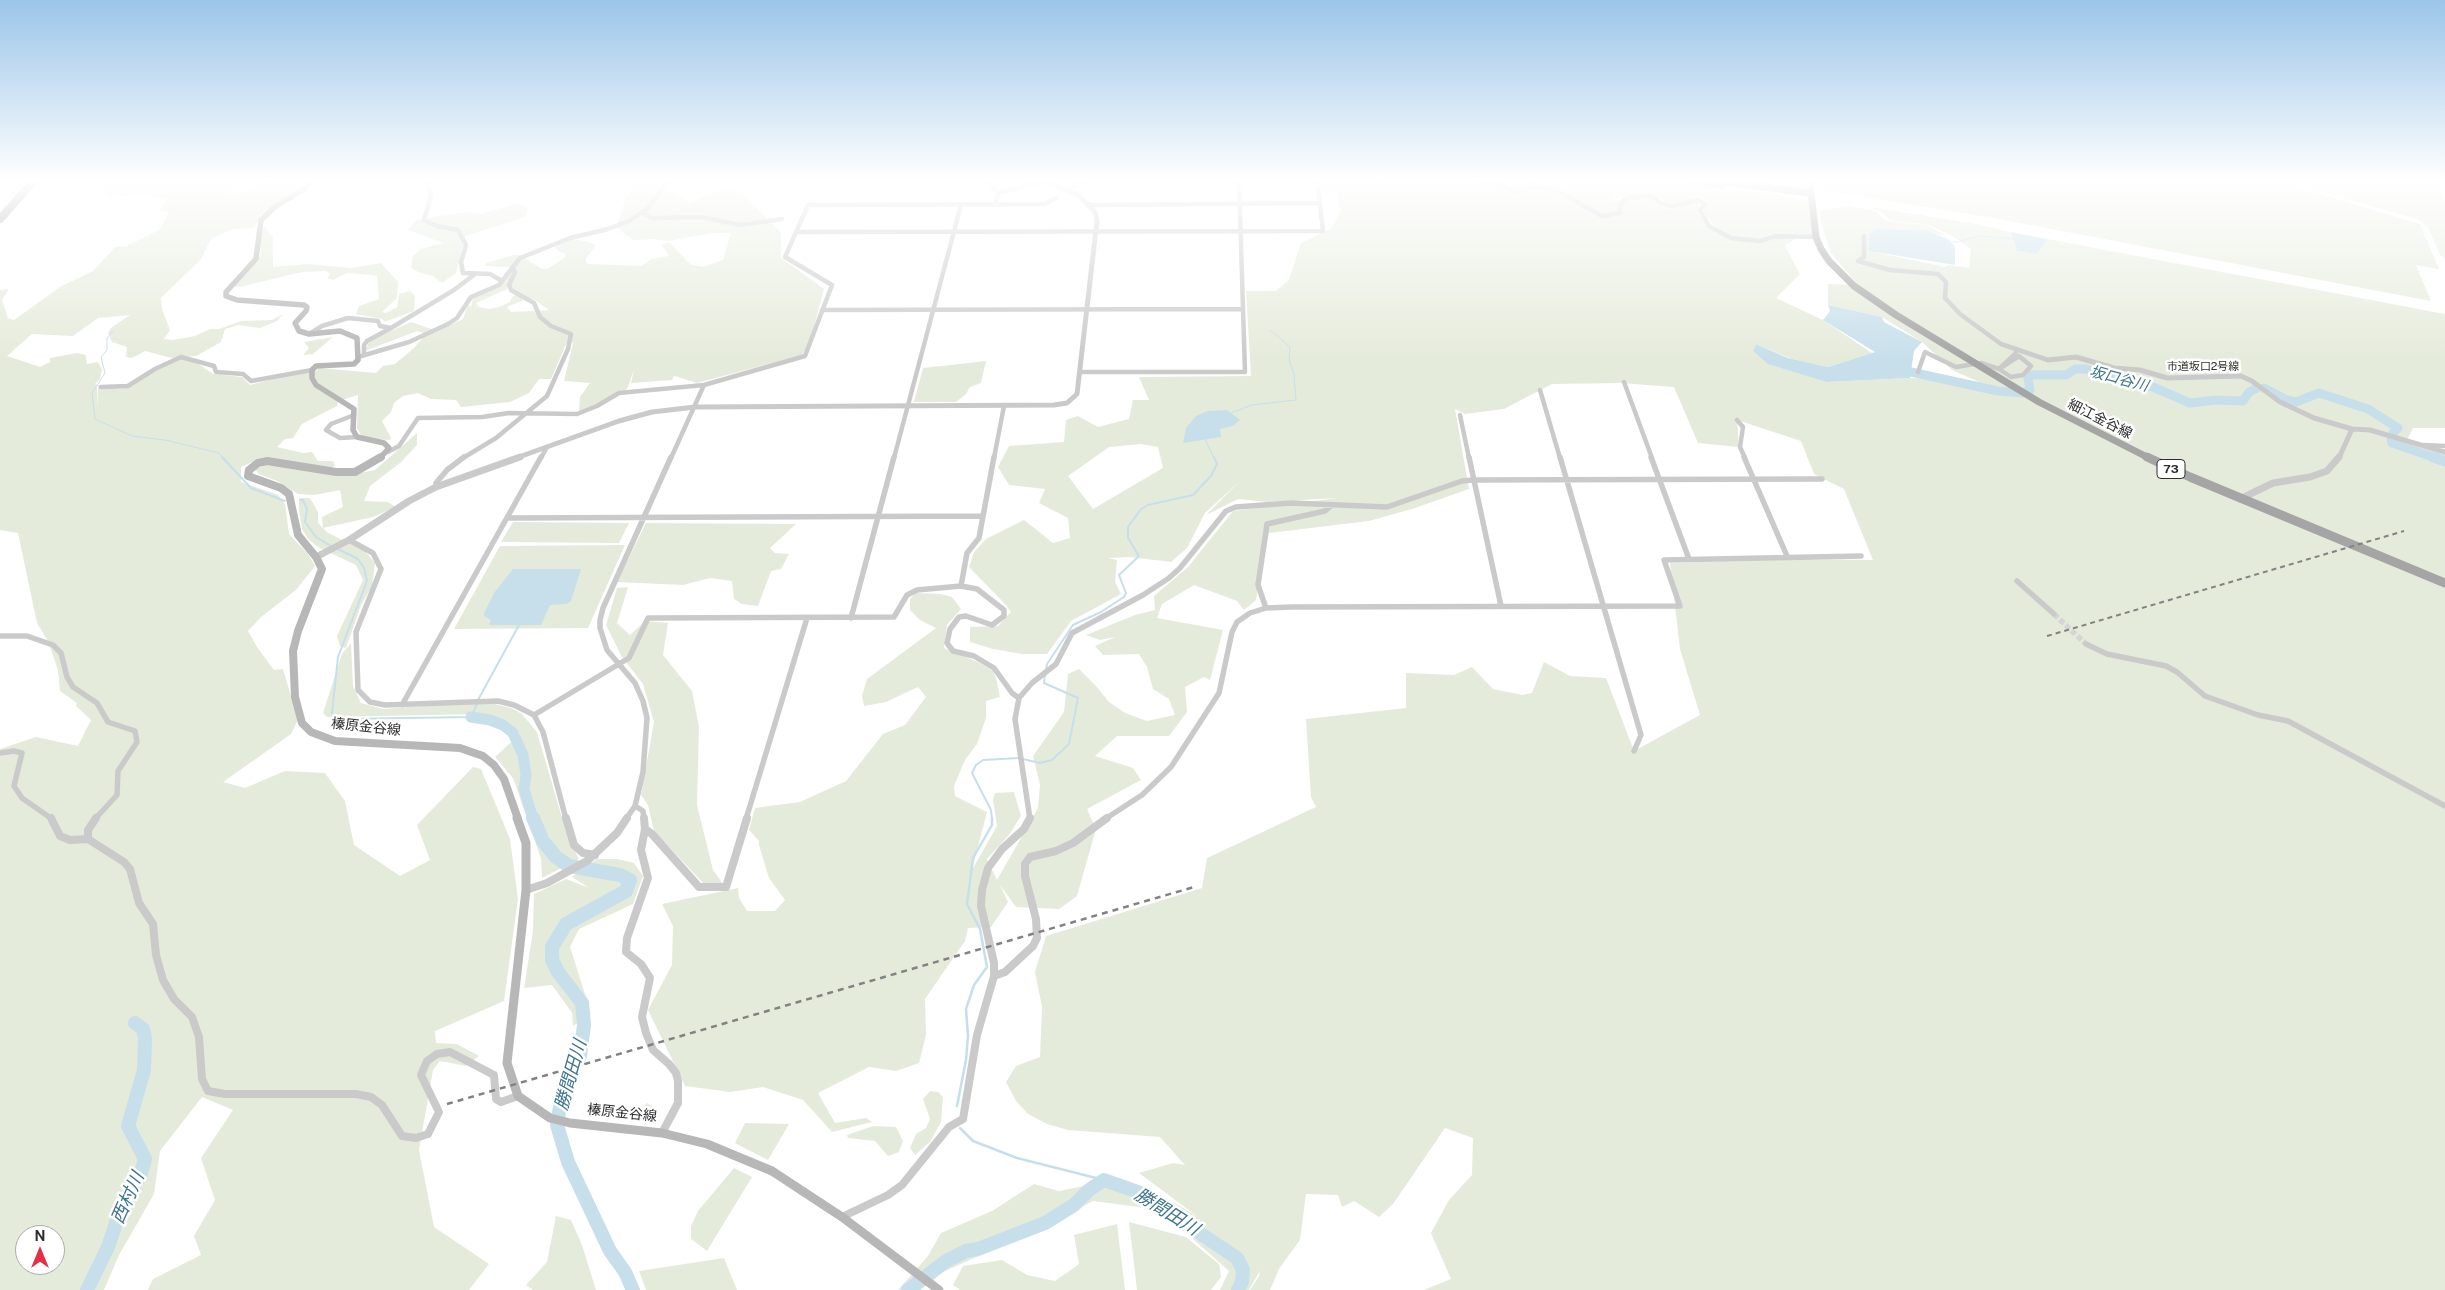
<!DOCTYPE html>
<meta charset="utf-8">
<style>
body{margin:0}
#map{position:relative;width:2445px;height:1290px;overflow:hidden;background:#fff;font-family:"Public Sans",sans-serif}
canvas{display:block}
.north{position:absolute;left:15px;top:1225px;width:50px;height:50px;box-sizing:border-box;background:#fff;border:1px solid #ababab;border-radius:50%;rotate:0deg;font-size:14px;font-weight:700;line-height:20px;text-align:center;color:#2d2d2d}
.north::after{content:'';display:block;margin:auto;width:18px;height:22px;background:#e52f48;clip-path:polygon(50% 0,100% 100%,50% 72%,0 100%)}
</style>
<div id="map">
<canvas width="2445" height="1290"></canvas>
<div class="north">N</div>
</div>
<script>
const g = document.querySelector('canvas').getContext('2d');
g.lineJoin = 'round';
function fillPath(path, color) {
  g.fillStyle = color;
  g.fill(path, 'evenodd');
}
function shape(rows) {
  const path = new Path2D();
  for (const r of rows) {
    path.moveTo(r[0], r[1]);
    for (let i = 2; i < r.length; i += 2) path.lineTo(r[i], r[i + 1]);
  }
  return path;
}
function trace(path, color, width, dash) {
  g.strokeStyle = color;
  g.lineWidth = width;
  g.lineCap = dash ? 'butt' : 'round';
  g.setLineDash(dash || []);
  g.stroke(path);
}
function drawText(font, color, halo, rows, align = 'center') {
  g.font = font + ' "Public Sans","Noto Sans JP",sans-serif';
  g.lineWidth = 5;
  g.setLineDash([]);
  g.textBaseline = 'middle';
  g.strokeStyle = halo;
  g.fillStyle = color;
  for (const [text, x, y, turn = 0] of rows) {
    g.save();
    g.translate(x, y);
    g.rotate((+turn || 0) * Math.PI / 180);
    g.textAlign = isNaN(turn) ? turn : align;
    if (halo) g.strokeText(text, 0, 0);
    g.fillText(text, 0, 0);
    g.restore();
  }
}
const green = shape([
 [114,181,202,183,206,181,239,181,228,194,240,192,271,181,310,181,260,216,254,228,233,229,211,239,201,259,161,298,162,309,170,330,164,339,173,340,195,336,210,329,219,329,241,321,272,320,283,314,277,321,260,328,239,325,225,329,221,342,196,356,172,358,145,351,132,358,126,357,127,347,112,342,108,333,111,328,130,315,98,318,73,336,32,334,7,356,40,367,50,362,50,358,77,353,86,355,87,364,98,362,102,369,100,379,95,384,97,385,98,409,98,385,122,389,134,385,158,369,180,359,186,358,200,365,213,374,242,377,250,385,292,374,316,371,319,368,376,373,383,366,395,364,414,348,426,334,417,331,365,351,370,340,411,322,437,331,463,319,468,305,471,307,473,298,505,281,504,279,510,267,484,266,487,263,513,255,520,255,542,269,549,268,565,257,565,253,559,252,555,247,557,244,573,239,589,242,596,246,586,258,586,262,588,264,641,266,652,259,669,256,662,245,669,242,691,265,703,267,723,260,731,233,713,233,668,241,653,239,634,240,624,234,617,226,626,197,639,181,672,189,689,203,728,186,744,195,781,233,781,258,824,289,810,342,802,355,697,383,674,376,672,380,631,383,634,370,627,389,596,406,579,411,580,397,590,383,564,381,573,343,568,340,551,379,539,379,529,393,510,402,461,407,456,400,431,399,418,393,403,396,394,403,391,412,382,421,391,438,390,440,373,439,361,435,357,428,358,395,338,401,337,406,302,424,293,438,285,439,277,447,303,453,312,452,318,461,333,461,335,466,329,468,264,457,241,467,241,482,278,495,285,504,289,534,308,554,315,566,296,590,261,617,248,631,257,647,274,670,283,669,298,720,291,734,223,782,245,788,285,771,325,773,345,801,354,845,400,876,430,860,417,825,473,767,481,769,510,839,518,899,504,1001,435,1031,436,1043,457,1044,479,1056,466,1066,440,1061,433,1070,419,1150,434,1227,489,1264,469,1290,148,1290,153,1279,201,1255,194,1236,215,1200,201,1158,233,1110,202,1097,160,1151,154,1194,119,1255,104,1290,0,1290,0,749,36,737,78,746,91,720,76,706,77,703,60,691,58,670,48,641,37,623,18,533,0,530,0,290,9,289,2,300,8,318,14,320,60,287,93,271,115,247,127,246,159,230,169,213,160,210,167,199,135,195,112,197,99,190,106,183],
 [507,283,512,291,535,300,549,310,511,312,507,307,524,300,517,294,512,297,510,302,499,307,490,309,479,307,476,303,507,289],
 [25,1235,55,1235,55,1265,25,1265],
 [1319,181,1689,183,1776,194,1808,201,1812,235,1771,234,1758,239,1729,236,1713,224,1704,213,1704,209,1709,202,1701,198,1671,205,1656,196,1628,195,1603,202,1649,197,1658,205,1670,209,1692,201,1701,202,1697,209,1698,213,1726,238,1757,243,1772,238,1796,238,1785,246,1800,274,1776,298,1823,320,1872,353,1828,367,1792,359,1756,344,1753,351,1827,382,1910,378,1979,382,1952,370,1922,342,1882,317,1828,305,1828,284,1858,285,1831,253,1822,227,1820,211,1848,206,1875,211,1886,221,1926,225,1945,235,1934,234,1869,251,1946,267,1948,265,1969,268,1971,249,1954,237,1929,225,1890,220,1880,211,1866,206,1975,224,2011,232,2017,251,2037,254,2047,239,2445,314,2445,428,2413,428,2406,442,2445,455,2445,1290,1424,1290,1451,1279,1431,1233,1449,1200,1472,1175,1473,1138,1445,1128,1393,1204,1379,1217,1354,1201,1342,1207,1338,1195,1306,1194,1300,1240,1279,1269,1270,1290,1250,1290,1259,1276,1260,1271,1249,1290,1220,1290,1229,1271,1185,1232,1147,1208,1093,1201,1043,1227,943,1272,920,1290,898,1290,928,1256,941,1233,992,1211,1034,1184,1059,1191,1119,1179,1175,1203,1198,1217,1139,1173,1173,1163,1185,1165,1160,1137,1068,1130,1047,1124,1028,1114,1016,1101,1006,1082,1016,1066,1040,1057,1042,1007,1035,972,1046,936,1202,888,1207,858,1316,807,1311,797,1306,719,1406,708,1406,673,1454,675,1472,667,1493,689,1522,695,1532,693,1544,662,1570,676,1606,678,1634,751,1700,715,1680,649,1670,563,1783,559,1873,560,1844,489,1814,474,1801,441,1737,420,1739,447,1698,443,1674,387,1621,383,1552,384,1504,409,1465,414,1455,409,1469,489,1412,509,1369,521,1269,533,1256,600,1244,610,1237,601,1194,585,1162,604,1157,618,1223,630,1210,680,1204,677,1185,687,1187,712,1169,736,1117,736,1095,756,1133,768,1141,780,1087,809,1096,829,1077,896,1059,909,1016,907,1000,885,1008,902,991,927,968,928,965,941,925,999,926,1035,919,1063,896,1071,869,1067,818,1093,835,1123,866,1118,872,1122,832,1132,803,1100,763,1087,730,1092,685,1086,648,1010,672,965,673,926,662,904,738,888,739,898,747,911,775,911,785,900,769,878,759,845,759,841,749,830,755,808,800,802,846,781,883,734,905,725,926,697,918,687,886,702,864,706,862,696,867,679,936,628,920,620,910,610,910,599,915,593,941,594,952,597,961,609,947,625,944,648,980,663,993,671,996,678,1000,697,986,701,986,718,977,744,965,760,954,786,955,796,987,812,972,870,997,826,993,800,995,793,1014,792,1021,816,1009,835,987,859,997,880,1038,808,1040,785,1033,756,1064,712,1068,674,1079,669,1096,686,1109,702,1125,713,1147,721,1175,715,1169,699,1153,689,1147,667,1139,654,1103,655,1095,646,1115,637,1100,640,1086,635,1135,615,1155,610,1154,596,1188,567,1233,511,1338,498,1267,502,1238,499,1206,515,1241,480,1205,513,1187,548,1171,562,1130,557,1108,558,1117,560,1115,582,1121,594,1071,621,1047,654,1022,654,993,649,970,642,970,627,998,626,1011,612,1005,604,969,567,974,552,986,539,1024,520,1053,543,1070,538,1068,518,1039,503,1045,489,1009,485,998,467,1009,446,1064,442,1066,420,1078,416,1098,427,1129,419,1133,400,1149,400,1139,377,1251,376,1246,291,1276,291,1289,280,1301,243,1332,228,1340,211,1337,192,1320,191],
 [1141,444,1158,447,1163,468,1093,509,1068,476,1109,447],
 [1818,181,2295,181,2297,187,2420,224,2439,269,2416,265,2431,301,1994,218,1826,191,1818,188],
 [2301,181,2434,181,2445,201,2445,258,2441,256,2427,226,2417,219,2308,188],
 [519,203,526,206,528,210,525,217,465,236,456,273,442,283,433,276,418,272,411,268,413,256,421,249,443,243,408,230,416,220,465,212,481,214],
 [265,227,273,238,273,267,309,264,351,268,381,263,398,282,397,298,382,312,386,313,397,307,399,294,410,291,415,296,414,311,384,322,382,319,356,314,359,306,379,299,377,276,372,275,347,273,333,280,327,278,330,274,326,271,302,272,239,287,234,286,258,261,261,253,261,230],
 [333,337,313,354,303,355,309,348,304,342],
 [986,361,981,383,970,387,966,394,956,402,914,402,923,368],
 [417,433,417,445,400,463,370,486,364,501,388,502,396,507,373,517,323,528,328,533,364,550,375,563,372,586,361,605,346,648,340,646,337,636,363,580,356,565,318,547,308,539,302,529,299,510,299,498,310,498,318,512,318,523,323,528,322,517,343,507,340,490,314,495,298,494,277,481,259,474,255,469,267,465,349,475,375,470],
 [513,522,629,523,619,543,501,542],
 [646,523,796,524,770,548,775,553,789,554,781,569,771,571,758,606,742,604,734,599,732,581,710,578,683,585,617,582],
 [625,545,588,628,454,629,500,546],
 [628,587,617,623,630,635,645,621,668,623,663,655,692,691,699,727,697,805,713,870,723,884,704,884,654,831,648,805,641,795,654,722,643,684,622,657,606,625,617,588],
 [351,643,353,686,361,703,383,709,449,704,495,704,511,708,522,714,537,732,567,835,579,859,542,878,541,859,513,778,495,757,520,734,506,720,486,714,327,717,323,713,342,654],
 [597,859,617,859,634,863,643,876,633,904,579,929,570,947,591,1013,573,1026,572,1013,552,985,524,988,533,931,534,894,566,879,589,888,572,877],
 [930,1091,938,1092,943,1097,941,1122,930,1142,915,1155,910,1148,916,1134,926,1128,930,1119,923,1099],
 [647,1103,652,1106,656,1114,653,1121,619,1116,623,1107,642,1109],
 [745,1123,789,1124,768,1160,735,1143],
 [873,1126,896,1127,903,1141,899,1152,888,1156,875,1141,848,1138,847,1135],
 [734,1168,752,1177,707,1251,691,1239,691,1226,698,1211],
 [556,1216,571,1220,582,1245,596,1290,533,1290,526,1285,547,1262],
 [1129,1222,1186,1237,1219,1264,1221,1277,1211,1290,1137,1290],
 [1117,1224,1125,1290,960,1290,953,1285,963,1266,1002,1260,1027,1275,1055,1281,1079,1264,1074,1235],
 [724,1258,737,1290,646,1290,639,1271]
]);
const water = shape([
 [1876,229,1928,231,1948,239,1955,247,1955,265,1869,251,1869,234],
 [2011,232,2047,239,2037,254,2017,251],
 [1828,305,1882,317,1884,322,1922,342,1914,351,1910,378,1827,382,1768,364,1753,351,1756,344,1788,358,1828,367,1875,352,1823,320,1830,311],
 [1227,410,1240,420,1233,426,1220,429,1221,437,1183,443,1186,428,1196,416,1208,411],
 [513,569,581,569,571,601,567,604,550,605,541,625,489,625,491,620,484,616,484,613,494,593]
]);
const streamFar2 = shape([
 [1952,243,1981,236,2013,239],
 [113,331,107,338,107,350,101,357,105,373,92,393,95,419,132,436,165,440,219,453,224,458],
 [1231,413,1252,405,1296,400,1294,374,1289,360,1290,347,1270,330],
 [1205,439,1214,458]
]);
const streamFar1 = shape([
 [222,457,251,488,285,501],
 [300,500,303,500,307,509,305,522,316,537,331,546],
 [338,549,358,559,364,568,367,581,338,657,332,713,338,719,471,717,477,704],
 [1046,670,1047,664,1073,625,1101,612,1124,597,1126,593,1119,575,1139,556,1128,538,1128,527,1141,509,1148,505,1193,495,1211,476,1217,464,1214,457],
 [478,700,519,625],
 [1023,759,1040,763,1052,760,1069,744,1078,698,1044,683,1045,675],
 [992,819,991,810,972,773,976,765,983,760,1019,758]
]);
const stream = shape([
 [957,1106,966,1060,968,1036,966,1009,974,985,987,967,980,929,967,904,973,858,992,825,992,818],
 [960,1128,973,1141,1017,1158,1104,1180]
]);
const riverFar2 = shape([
 [1897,369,1998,391,2023,393,2030,390,2028,378,2030,375,2066,375,2075,369,2086,369,2120,381,2153,387,2190,403,2216,400,2243,401,2249,392,2257,388],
 [2264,388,2287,400,2296,402,2319,393,2368,409,2398,428,2393,433],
 [2391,438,2392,443,2436,458]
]);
const riverFar1 = shape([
 [2433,457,2445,461],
 [471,717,490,720,503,725,513,733,523,755,526,775,524,789,533,819]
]);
const river = shape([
 [533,818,543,841,556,857,569,866,620,875,630,880,626,891,566,924,552,947,552,960,558,972,582,1003,584,1025,580,1056,563,1088,557,1125,568,1162,610,1251,625,1272,633,1290],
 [87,1290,108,1247,118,1217,141,1173,145,1159,128,1126,144,1070,145,1038,143,1029,135,1023],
 [908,1290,946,1261,966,1251,978,1249,1045,1223,1074,1205,1089,1190,1104,1180,1138,1192,1237,1258,1243,1270,1242,1282,1238,1290]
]);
const minorTunnel = shape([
 [2054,614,2086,644]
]);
const minorFar2 = shape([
 [427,181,431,196,424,220,437,226,458,230,466,245,461,262,463,273,490,274,502,281],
 [987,181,998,193,995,205],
 [1479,181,1504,187,1514,192,1532,187,1555,189,1602,216,1620,213,1620,206,1625,199,1631,197,1652,196,1660,203,1672,206,1699,200,1705,204,1700,210,1709,226,1731,238,1760,241,1775,236,1816,237],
 [1067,189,1083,181],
 [998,193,1046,181],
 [1089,205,1320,203],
 [643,213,653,218,702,217,740,225,782,219],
 [796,232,1323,231,1317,181],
 [1864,236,1864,257,1858,261,1890,270,1938,274,1946,282,1945,298,1960,314,2001,344,2048,360],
 [822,310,1243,309],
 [309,334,322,326,348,318,378,321,380,326,391,328,454,290,475,274],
 [364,355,364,345,367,341,391,328],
 [2019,356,2031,366,2023,375,2011,377,1999,369,2019,356],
 [358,357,409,342,448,324,457,318,471,297,499,285,520,258,570,238,608,229,629,221,648,208,668,181],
 [1080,372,1245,372,1239,181],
 [1918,372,1925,352,1956,367,1981,363,1999,369,2015,354,2017,349],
 [1624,382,1652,458],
 [704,385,805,356,832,285,785,257,808,205,1045,204,1056,198],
 [101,387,128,386,155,369,181,357,214,366,216,372,243,374,251,381,312,370],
 [1540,390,1560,458],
 [354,415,331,424,326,430,340,438,357,437],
 [1460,415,1469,458],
 [1737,420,1743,427,1740,447,1745,458],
 [2424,445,2445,446],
 [388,452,399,446,418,418,482,417,509,413,577,414,597,406,619,393,704,385,671,458],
 [463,458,496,438,547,396,568,349,571,334,551,326,540,317,534,303,511,290,509,285,515,272,513,268],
 [541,458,547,447],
 [894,458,961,205],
 [994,458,1004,406]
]);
const minorFar1 = shape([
 [994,457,979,538,967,553,961,586,977,589,1004,610,1004,616,992,625,966,616,959,617,950,629,947,643,953,651,974,656,994,668,1012,693,1019,698],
 [1469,457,1501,606],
 [1560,457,1641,735,1634,751],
 [1651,457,1689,559],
 [1744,457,1787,556],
 [436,487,436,483,447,470,464,457],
 [508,518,983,516],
 [349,540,373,553,381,569,356,632,358,690,370,702,385,705,498,701,514,705,534,715,543,732,566,819],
 [2017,581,2054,614],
 [1266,608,1258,585,1267,524,1325,511,1331,506],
 [851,618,894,457],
 [0,636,27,636,53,645,61,653,67,677,73,687,97,703,108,722,135,731,137,742,118,771,117,795,95,819],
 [2086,644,2107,654,2166,666,2177,672,2205,696,2258,715,2288,721,2445,806],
 [402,705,541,457],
 [534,715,629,658,648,618,894,617,907,595,917,590,961,586],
 [0,753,14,751,22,753,14,786,22,798,52,819],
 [635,806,643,811,644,819],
 [626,819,635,806,643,772,647,718,643,701,635,683,607,650,600,628,600,620,603,608,671,457],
 [746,819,807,618],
 [1030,819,1015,719,1019,698,1032,683,1056,664,1072,633,1143,595,1169,578,1180,568,1226,511,1236,507,1291,503,1387,507,1462,481,1473,480,1822,479],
 [1105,819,1142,795,1171,767,1219,693,1232,632,1237,622,1250,613,1266,608,1292,607,1680,606,1664,560,1861,556]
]);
const minor = shape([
 [51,818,60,836,70,840,88,839,124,862,130,869,139,903,153,924,156,955,163,980,174,999,192,1017,199,1037,202,1079,208,1091,225,1094,356,1094,371,1097,382,1105,402,1136,416,1138,428,1134,439,1112,421,1075,427,1061,437,1054,450,1052,494,1075,496,1099,501,1102,518,1096],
 [566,818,574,845,583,853,595,855],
 [644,818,645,829,641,850,648,878,627,938,626,952,641,964,650,978,642,1017,646,1033,653,1050,669,1064,676,1073,678,1081,678,1103,662,1133],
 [645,829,652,834,699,887,726,887,747,818],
 [88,839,88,830,96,818],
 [526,890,547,883,587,861,617,833,627,818],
 [994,976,1005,972,1033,946,1037,938,1036,919,1025,876,1025,864,1030,857,1056,851,1073,843,1107,818],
 [842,1217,888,1195,902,1185,949,1127,963,1119,977,1035,994,976,994,963,981,906,982,890,988,868,1002,849,1024,829,1030,818]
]);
const tertiaryFar1 = shape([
 [2048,360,2076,357,2114,368,2140,370,2167,378,2241,376,2252,381,2280,402,2314,418,2352,429],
 [516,458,619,421,652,412,695,407,1054,405,1067,403,1077,394,1097,221,1095,212,1078,195,1045,181],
 [2339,458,2352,429,2370,430,2445,452]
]);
const tertiary = shape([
 [2240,499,2273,483,2310,477,2327,471,2339,457],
 [316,557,349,540,409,501,436,487,520,457]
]);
const secondaryFar2 = shape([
 [312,181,303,190,276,206,261,220,256,259,226,292,226,296,237,300,304,305,307,307,306,311,295,323,299,331,309,334,340,331,357,338,358,360,354,364,316,366,312,370,312,378,316,385,354,409,353,430,357,437,384,443,389,448,380,458],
 [1811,181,1811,193]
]);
const secondaryFar1 = shape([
 [381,457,355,472,336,472,267,461,258,463,249,470,248,476,281,488,289,494,298,535,316,557,322,569,298,631,293,651,295,697,302,723,311,732,335,741,460,748,483,756,494,765,504,779,518,819]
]);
const secondary = shape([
 [517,818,526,843,526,890,507,1063,518,1096,550,1118,570,1123,662,1133,707,1144,772,1171,842,1217,939,1290]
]);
const primaryFar1 = shape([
 [1690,181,1722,185],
 [1716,181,1811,193,1816,237,1821,249,1829,261,1854,286,1896,315,2039,402,2149,458]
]);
const primary = shape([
 [2147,457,2190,477,2445,583]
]);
const trunk = shape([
 [0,219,34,181]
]);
const railFar1 = shape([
 [2047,636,2404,531]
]);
const rail = shape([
 [447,1104,1194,887]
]);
const farStreetnames = [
 ["市道坂口2号線",2203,367]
];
const shields = [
 [2171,469,28]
];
const shieldNames = [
 ["73",2171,469]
];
const streetNames = [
 ["細江金谷線",2100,419,27],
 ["榛原金谷線",366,727,6],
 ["榛原金谷線",622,1113,6]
];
const waterNames = [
 ["坂口谷川",2119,379,15]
];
const nearWaternames = [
 ["勝間田川",571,1075,-74],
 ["西村川",128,1198,-66],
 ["勝間田川",1167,1212,32]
];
fillPath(green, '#e5ebdb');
fillPath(water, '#c7dfeb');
trace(streamFar2, '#c7dfeb', 1);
trace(streamFar1, '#c7dfeb', 2);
trace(stream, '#c7dfeb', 2.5);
trace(riverFar2, '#c7dfeb', 9);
trace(riverFar1, '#c7dfeb', 11);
trace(river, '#c7dfeb', 14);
trace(minorTunnel, '#d5d5d5', 5.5, [5.5, 2.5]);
trace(minorFar2, '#cacaca', 4.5);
trace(minorFar1, '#cacaca', 5.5);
trace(minor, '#cacaca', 8);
trace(tertiaryFar1, '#cacaca', 5);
trace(tertiary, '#cacaca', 7);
trace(secondaryFar2, '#b7b7b7', 5.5);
trace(secondaryFar1, '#b7b7b7', 8);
trace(secondary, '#b7b7b7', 9);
trace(primaryFar1, '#a5a5a5', 7);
trace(primary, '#a5a5a5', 9);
trace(trunk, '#9c9c9c', 8);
trace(railFar1, '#828282', 2, [5, 4]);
trace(rail, '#828282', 2.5, [6, 5]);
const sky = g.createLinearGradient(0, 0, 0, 361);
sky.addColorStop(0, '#9bc5e9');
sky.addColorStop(0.5, '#fff');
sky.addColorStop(1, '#ffffff00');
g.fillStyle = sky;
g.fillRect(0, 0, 2445, 361);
drawText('11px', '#2d2d2d', '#fff', farStreetnames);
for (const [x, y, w] of shields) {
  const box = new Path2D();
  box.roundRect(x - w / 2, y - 9.5, w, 19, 4);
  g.fillStyle = '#fff';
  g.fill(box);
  trace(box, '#2d2d2d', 1);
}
drawText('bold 12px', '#2d2d2d', null, shieldNames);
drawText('14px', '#2d2d2d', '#fff', streetNames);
drawText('italic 15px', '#3c748f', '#fff', waterNames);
drawText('italic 18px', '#3c748f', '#fff', nearWaternames);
</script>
